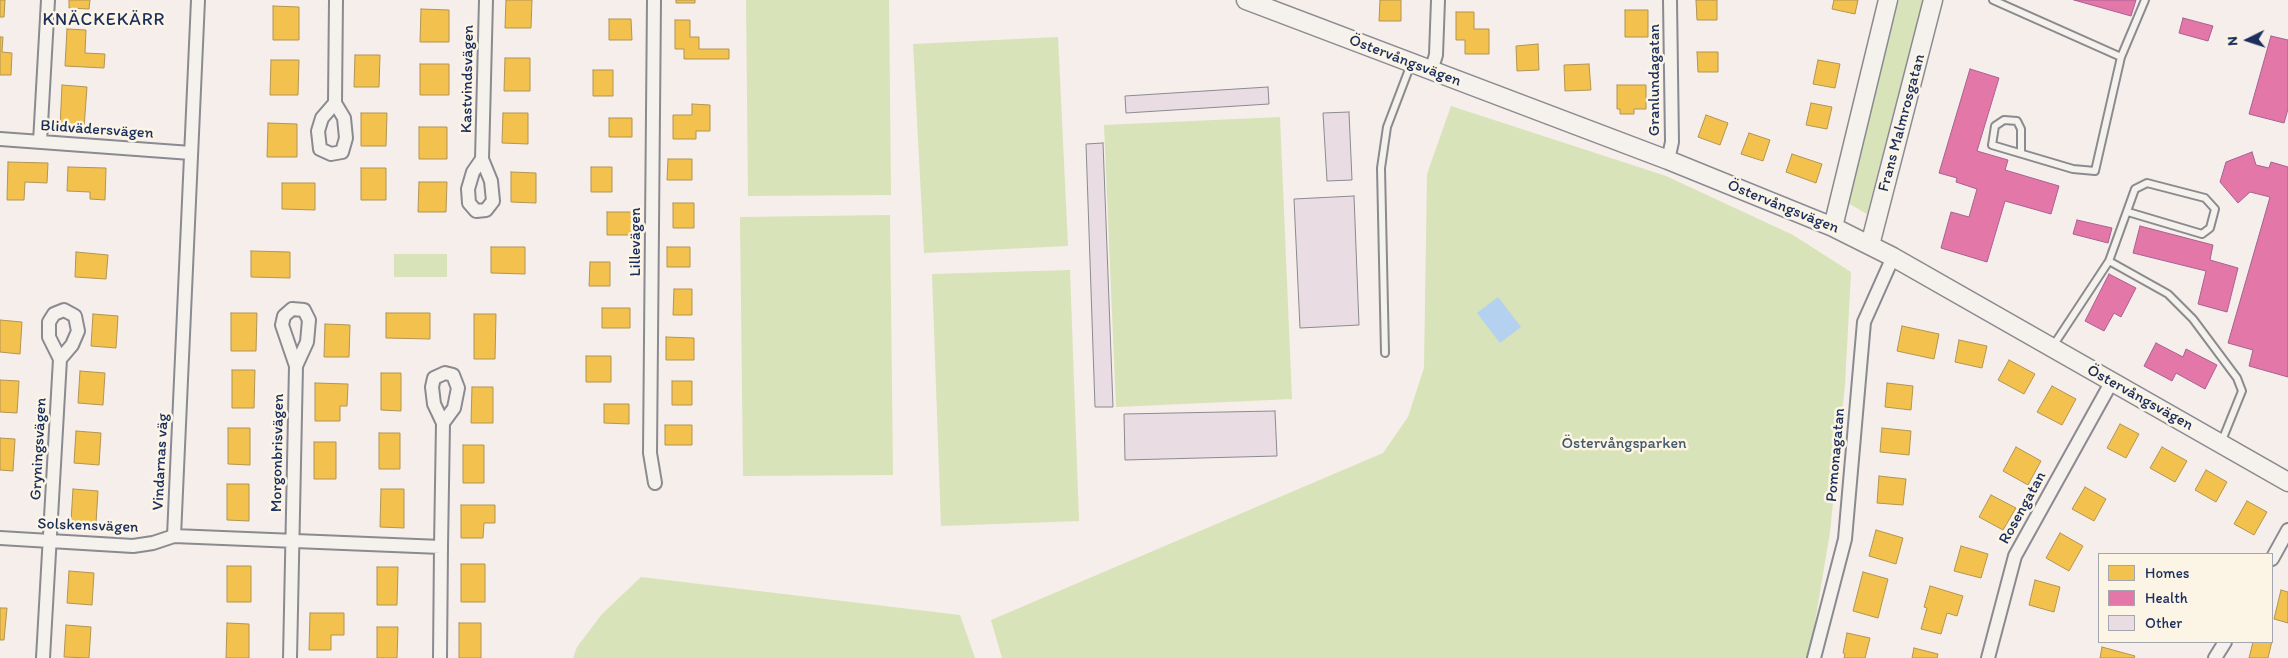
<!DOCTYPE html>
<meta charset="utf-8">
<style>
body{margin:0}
#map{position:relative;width:2288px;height:658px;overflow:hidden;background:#f6eeea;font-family:Itim,sans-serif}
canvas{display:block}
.legend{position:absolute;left:2098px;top:553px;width:175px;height:90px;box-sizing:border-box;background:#fcf5e5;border:1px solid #a2a6af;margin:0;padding:6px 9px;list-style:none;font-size:15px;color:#1b2f5e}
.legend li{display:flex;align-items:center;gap:10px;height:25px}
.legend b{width:25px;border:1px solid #a2a6af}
.north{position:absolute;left:2223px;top:15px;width:50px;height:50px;-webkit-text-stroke:4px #fcf5e5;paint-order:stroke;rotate:266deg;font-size:14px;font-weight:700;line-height:20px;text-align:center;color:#1b2f5e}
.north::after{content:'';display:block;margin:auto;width:18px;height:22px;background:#1b2f5e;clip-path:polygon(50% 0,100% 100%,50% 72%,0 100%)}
</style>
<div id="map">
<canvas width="2288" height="658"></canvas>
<ul class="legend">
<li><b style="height:14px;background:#f2c14e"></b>Homes</li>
<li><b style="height:14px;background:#e377a8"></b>Health</li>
<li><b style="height:14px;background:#e9dce3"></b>Other</li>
</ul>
<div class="north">N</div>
</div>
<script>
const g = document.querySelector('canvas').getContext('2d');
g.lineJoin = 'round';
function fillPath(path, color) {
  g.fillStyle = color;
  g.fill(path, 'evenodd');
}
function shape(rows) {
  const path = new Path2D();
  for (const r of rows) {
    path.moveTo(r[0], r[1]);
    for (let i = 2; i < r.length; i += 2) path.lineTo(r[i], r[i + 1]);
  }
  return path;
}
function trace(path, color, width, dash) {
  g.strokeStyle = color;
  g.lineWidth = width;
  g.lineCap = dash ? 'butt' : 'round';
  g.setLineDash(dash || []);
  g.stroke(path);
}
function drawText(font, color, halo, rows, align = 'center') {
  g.font = font + ' Itim,sans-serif';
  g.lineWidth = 5;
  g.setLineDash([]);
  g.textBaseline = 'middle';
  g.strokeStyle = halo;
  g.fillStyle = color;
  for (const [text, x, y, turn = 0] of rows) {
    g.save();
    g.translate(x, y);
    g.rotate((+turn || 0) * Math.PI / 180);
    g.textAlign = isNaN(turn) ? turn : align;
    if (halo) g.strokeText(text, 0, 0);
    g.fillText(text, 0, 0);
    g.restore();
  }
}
const green = shape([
 [746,0,889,0,891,195,748,196],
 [1899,0,1923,0,1867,214,1848,203],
 [1058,37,1068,246,924,253,913,44],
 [1451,106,1666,176,1793,235,1851,272,1845,385,1830,532,1809,658,1002,658,991,620,1383,453,1408,417,1424,368,1427,174],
 [1280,117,1292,399,1116,407,1104,125],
 [890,215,893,475,743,476,740,217],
 [394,254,447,254,447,277,394,277],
 [1070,270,1079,521,941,526,932,274],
 [641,577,960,615,975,658,573,658,577,647,602,614]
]);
const water = shape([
 [1498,297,1521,327,1500,343,1477,313]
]);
const homes = shape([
 [0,0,5,0,4,17,0,17,0,0],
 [69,0,90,0,89,9,69,8,69,0],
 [506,0,532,0,531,28,505,28,506,0],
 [676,0,695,0,695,3,676,3,676,0],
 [1380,0,1401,0,1401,21,1379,21,1380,0],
 [1696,0,1717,0,1717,20,1697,20,1696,0],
 [1834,0,1858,0,1855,14,1832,9,1834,0],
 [273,6,299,7,299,40,273,40,273,6],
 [421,9,449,10,449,42,420,42,421,9],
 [1625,10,1648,10,1648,37,1625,37,1625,10],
 [1456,12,1474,12,1474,29,1489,29,1489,54,1465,54,1465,40,1456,40,1456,12],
 [609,19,631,19,632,40,609,40,609,19],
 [675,20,690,20,690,37,699,37,699,49,729,49,729,59,684,59,684,49,675,49,675,20],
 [67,29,86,30,85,53,105,54,104,68,65,66,67,29],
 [0,37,3,37,2,52,12,53,11,75,0,75,0,37],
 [1538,44,1539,70,1517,71,1516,46,1538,44],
 [1697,52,1718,52,1718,72,1698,72,1697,52],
 [355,55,380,55,379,87,354,87,355,55],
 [505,58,530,58,530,91,504,91,505,58],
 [271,60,299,60,298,95,270,95,271,60],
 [1818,60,1840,64,1835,88,1813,84,1818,60],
 [420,64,449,64,449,95,420,95,420,64],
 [1589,64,1591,90,1565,91,1564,65,1589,64],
 [593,70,613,70,613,96,593,96,593,70],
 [62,85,87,87,84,128,60,127,62,85],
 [1617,85,1646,85,1646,109,1634,109,1634,114,1620,114,1620,109,1617,109,1617,85],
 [1811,103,1832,107,1827,129,1806,125,1811,103],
 [692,104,710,105,710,131,696,131,696,139,673,139,673,115,692,115,692,104],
 [361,113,387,113,386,146,361,146,361,113],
 [503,113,528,113,528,144,502,143,503,113],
 [1706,115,1728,123,1720,145,1698,137,1706,115],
 [609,118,632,118,632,137,609,137,609,118],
 [268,123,297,124,297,157,267,157,268,123],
 [419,127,447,127,447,159,419,159,419,127],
 [1749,133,1770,140,1763,161,1741,154,1749,133],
 [1792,154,1822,164,1816,183,1786,172,1792,154],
 [668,159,692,159,692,180,667,180,668,159],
 [8,162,48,163,47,183,25,182,24,200,7,200,8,162],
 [68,167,106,168,105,200,90,199,90,192,67,191,68,167],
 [591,167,612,167,612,192,591,192,591,167],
 [361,168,386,168,386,200,361,200,361,168],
 [511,172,536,173,536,203,511,202,511,172],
 [419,182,447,182,446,212,418,212,419,182],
 [282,183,315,183,315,210,282,209,282,183],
 [673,203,694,203,694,228,673,228,673,203],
 [607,212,632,212,632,235,607,235,607,212],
 [491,247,525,247,525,274,491,273,491,247],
 [667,247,690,247,690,267,667,267,667,247],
 [251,251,290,252,290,278,251,277,251,251],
 [76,252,108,255,106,279,75,277,76,252],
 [590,262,610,262,610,286,589,286,590,262],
 [674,289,692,289,692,315,673,315,674,289],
 [602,308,630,308,630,328,602,328,602,308],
 [231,313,257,313,256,351,231,351,231,313],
 [386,313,430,313,430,339,386,338,386,313],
 [93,314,118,316,116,348,91,346,93,314],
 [474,314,496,314,495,359,474,359,474,314],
 [0,320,22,322,20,354,0,352,0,320],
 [325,324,350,325,349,357,324,357,325,324],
 [1902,326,1939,334,1934,359,1897,351,1902,326],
 [666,337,694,338,694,360,666,360,666,337],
 [1959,340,1987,346,1982,368,1955,362,1959,340],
 [586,356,611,356,611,382,586,382,586,356],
 [2009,360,2035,374,2024,394,1998,380,2009,360],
 [232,370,255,370,254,408,232,408,232,370],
 [80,371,105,373,103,405,78,403,80,371],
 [381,373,401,373,401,411,381,410,381,373],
 [0,380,19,381,17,413,0,412,0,380],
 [672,381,692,381,692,405,672,405,672,381],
 [315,383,348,384,347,406,340,406,340,421,315,421,315,383],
 [1887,383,1913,386,1911,410,1885,407,1887,383],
 [2052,386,2076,399,2062,425,2037,412,2052,386],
 [472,387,493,387,493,423,471,423,472,387],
 [604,404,629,404,629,424,604,423,604,404],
 [2120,424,2139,434,2126,458,2107,448,2120,424],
 [665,425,692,425,692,445,665,445,665,425],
 [228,428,250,428,250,465,228,464,228,428],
 [1882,428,1911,431,1909,455,1880,452,1882,428],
 [76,431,101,433,99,465,74,463,76,431],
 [379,433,400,433,400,469,379,469,379,433],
 [0,438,15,439,13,471,0,470,0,438],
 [314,442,336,442,336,479,314,479,314,442],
 [463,445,484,445,484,483,463,483,463,445],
 [2016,447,2041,461,2028,485,2003,471,2016,447],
 [2162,447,2187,461,2175,482,2150,468,2162,447],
 [2206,470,2227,482,2216,502,2195,490,2206,470],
 [1879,476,1906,479,1903,505,1877,503,1879,476],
 [227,484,249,484,249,521,227,520,227,484],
 [2085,487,2106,499,2094,521,2072,509,2085,487],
 [73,489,98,491,96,523,71,521,73,489],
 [381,489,404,489,404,528,380,527,381,489],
 [1991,495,2016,508,2003,530,1979,517,1991,495],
 [2247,501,2267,512,2254,535,2234,524,2247,501],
 [461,505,495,505,495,523,484,523,483,538,461,538,461,505],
 [1876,530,1903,538,1896,564,1869,556,1876,530],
 [2060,533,2083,546,2069,571,2046,558,2060,533],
 [1961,546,1988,554,1981,578,1954,571,1961,546],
 [461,564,485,564,485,602,461,602,461,564],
 [227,566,251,566,251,602,227,602,227,566],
 [377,567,398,567,397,605,377,605,377,567],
 [69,571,94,573,92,605,67,603,69,571],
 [1863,572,1888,579,1878,618,1853,611,1863,572],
 [2035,580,2060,587,2054,612,2029,605,2035,580],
 [1930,586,1963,596,1957,616,1947,613,1941,634,1921,629,1927,608,1924,607,1930,586],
 [2281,590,2288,592,2288,623,2274,619,2281,590],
 [0,608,7,608,4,640,0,640,0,608],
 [310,613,344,613,344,635,331,635,331,650,309,650,310,613],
 [227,623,249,624,249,658,226,658,227,623],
 [459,623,481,623,481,658,459,658,459,623],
 [66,625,91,627,89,658,64,657,66,625],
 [377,627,398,627,397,658,377,658,377,627],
 [1847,633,1870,638,1865,658,1844,658,1845,654,1843,653,1847,633],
 [2272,641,2268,658,2249,658,2253,642,2272,641],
 [2102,647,2135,656,2134,658,2100,658,2102,647],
 [1914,648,1938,654,1937,658,1912,658,1914,648]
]);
const health = shape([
 [2074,0,2136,0,2131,16,2074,0],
 [2183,18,2213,26,2208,41,2179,33,2183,18],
 [2271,36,2288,40,2288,109,2284,123,2249,114,2271,36],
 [1970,69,1999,78,1977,151,2008,160,2005,170,2059,186,2051,214,2005,201,1987,262,1941,248,1951,212,1969,217,1977,189,1956,182,1957,178,1939,173,1970,69],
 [2252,152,2256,165,2269,168,2271,162,2288,167,2288,377,2249,366,2253,350,2228,343,2270,197,2250,192,2238,203,2220,182,2226,162,2252,152],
 [2077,220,2112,228,2108,243,2073,234,2077,220],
 [2140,226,2213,245,2210,260,2238,268,2227,312,2198,304,2206,271,2133,253,2140,226],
 [2109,274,2136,288,2121,317,2114,313,2104,331,2085,321,2109,274],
 [2156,343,2183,357,2186,349,2217,365,2205,389,2176,373,2172,381,2144,366,2156,343]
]);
const building = shape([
 [1268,87,1269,104,1126,113,1125,96,1268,87],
 [1349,112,1352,180,1327,181,1323,113,1349,112],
 [1103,143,1113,407,1095,407,1086,144,1103,143],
 [1354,196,1359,325,1300,328,1294,199,1354,196],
 [1275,411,1277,456,1125,460,1124,414,1275,411]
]);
const lane = shape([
 [1993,0,2121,57,2145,0],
 [2021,153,2021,129,2017,121,2004,120,1995,126,1992,145,2073,169,2095,171,2121,57],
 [2128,212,2202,234,2210,228,2215,209,2205,198,2147,183,2135,189,2109,261,2168,294,2193,319,2237,378,2242,391,2221,443],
 [2053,346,2109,261],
 [1385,353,1381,168,1387,127,1411,64]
]);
const street = shape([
 [654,0,650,453,655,483],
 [1431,71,1436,55,1438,0],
 [335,103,322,118,318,131,320,149,331,154,342,152,346,138,344,118,335,103,336,0],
 [0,139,191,153],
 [40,142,48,0],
 [482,159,473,172,468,189,469,203,476,211,486,210,493,201,491,181,482,159,486,0],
 [1668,160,1672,142,1670,0],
 [174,536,198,0],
 [0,538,133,546,153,543,174,536,441,547,443,423,454,408,458,388,453,375,445,373,434,378,432,387,434,404,443,423],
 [2272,559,2288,530],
 [43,658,60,359,72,345,78,331,75,316,64,310,54,314,49,322,49,337,60,359],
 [290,658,296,366,307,342,309,320,304,310,292,309,284,316,282,325,296,366],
 [440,658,441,547],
 [1814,658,1845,539,1864,322,1893,257],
 [1988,658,2015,556,2111,383],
 [2215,658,2225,642]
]);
const secondary = shape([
 [1246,0,1668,160,1833,227,1893,257,2288,482],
 [1833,227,1888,0],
 [1870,245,1933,0]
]);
const streetNames = [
 ["Östervångsvägen",1405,61,21],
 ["Kastvindsvägen",468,79,-89],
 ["Granlundagatan",1655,80,-90],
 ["Frans Malmrosgatan",1902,123,-75],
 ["Blidvädersvägen",97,130,4],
 ["Östervångsvägen",1783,207,22],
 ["Lillevägen",636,242,-90],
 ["Östervångsvägen",2140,398,29],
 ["Gryningsvägen",39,449,-87],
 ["Morgonbrisvägen",278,453,-89],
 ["Pomonagatan",1836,455,-85],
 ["Vindarnas väg",161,462,-87],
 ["Rosengatan",2023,508,-61],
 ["Solskensvägen",88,526,2]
];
const parkNames = [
 ["Östervångsparken",1624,444]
];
const neighbourhoodNames = [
 ["KNÄCKEKÄRR",104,20]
];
fillPath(green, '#d8e3b9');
fillPath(water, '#b4d1f0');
fillPath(homes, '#f2c14e');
trace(homes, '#b29553', 1);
fillPath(health, '#e377a8');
trace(health, '#a76192', 1);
fillPath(building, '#e9dce3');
trace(building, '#8a8a91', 1);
trace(lane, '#8a8a91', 10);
trace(street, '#8a8a91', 16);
trace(secondary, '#8a8a91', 21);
trace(lane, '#f5f1ec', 6);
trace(street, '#f5f1ec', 12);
trace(secondary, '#f5f1ec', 18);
drawText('16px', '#1b2f5e', '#fcf5e5', streetNames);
drawText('16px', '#445a6b', '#fcf5e5', parkNames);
g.letterSpacing = '1px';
drawText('18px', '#1b2f5e', '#fcf5e5', neighbourhoodNames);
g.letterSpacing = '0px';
</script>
